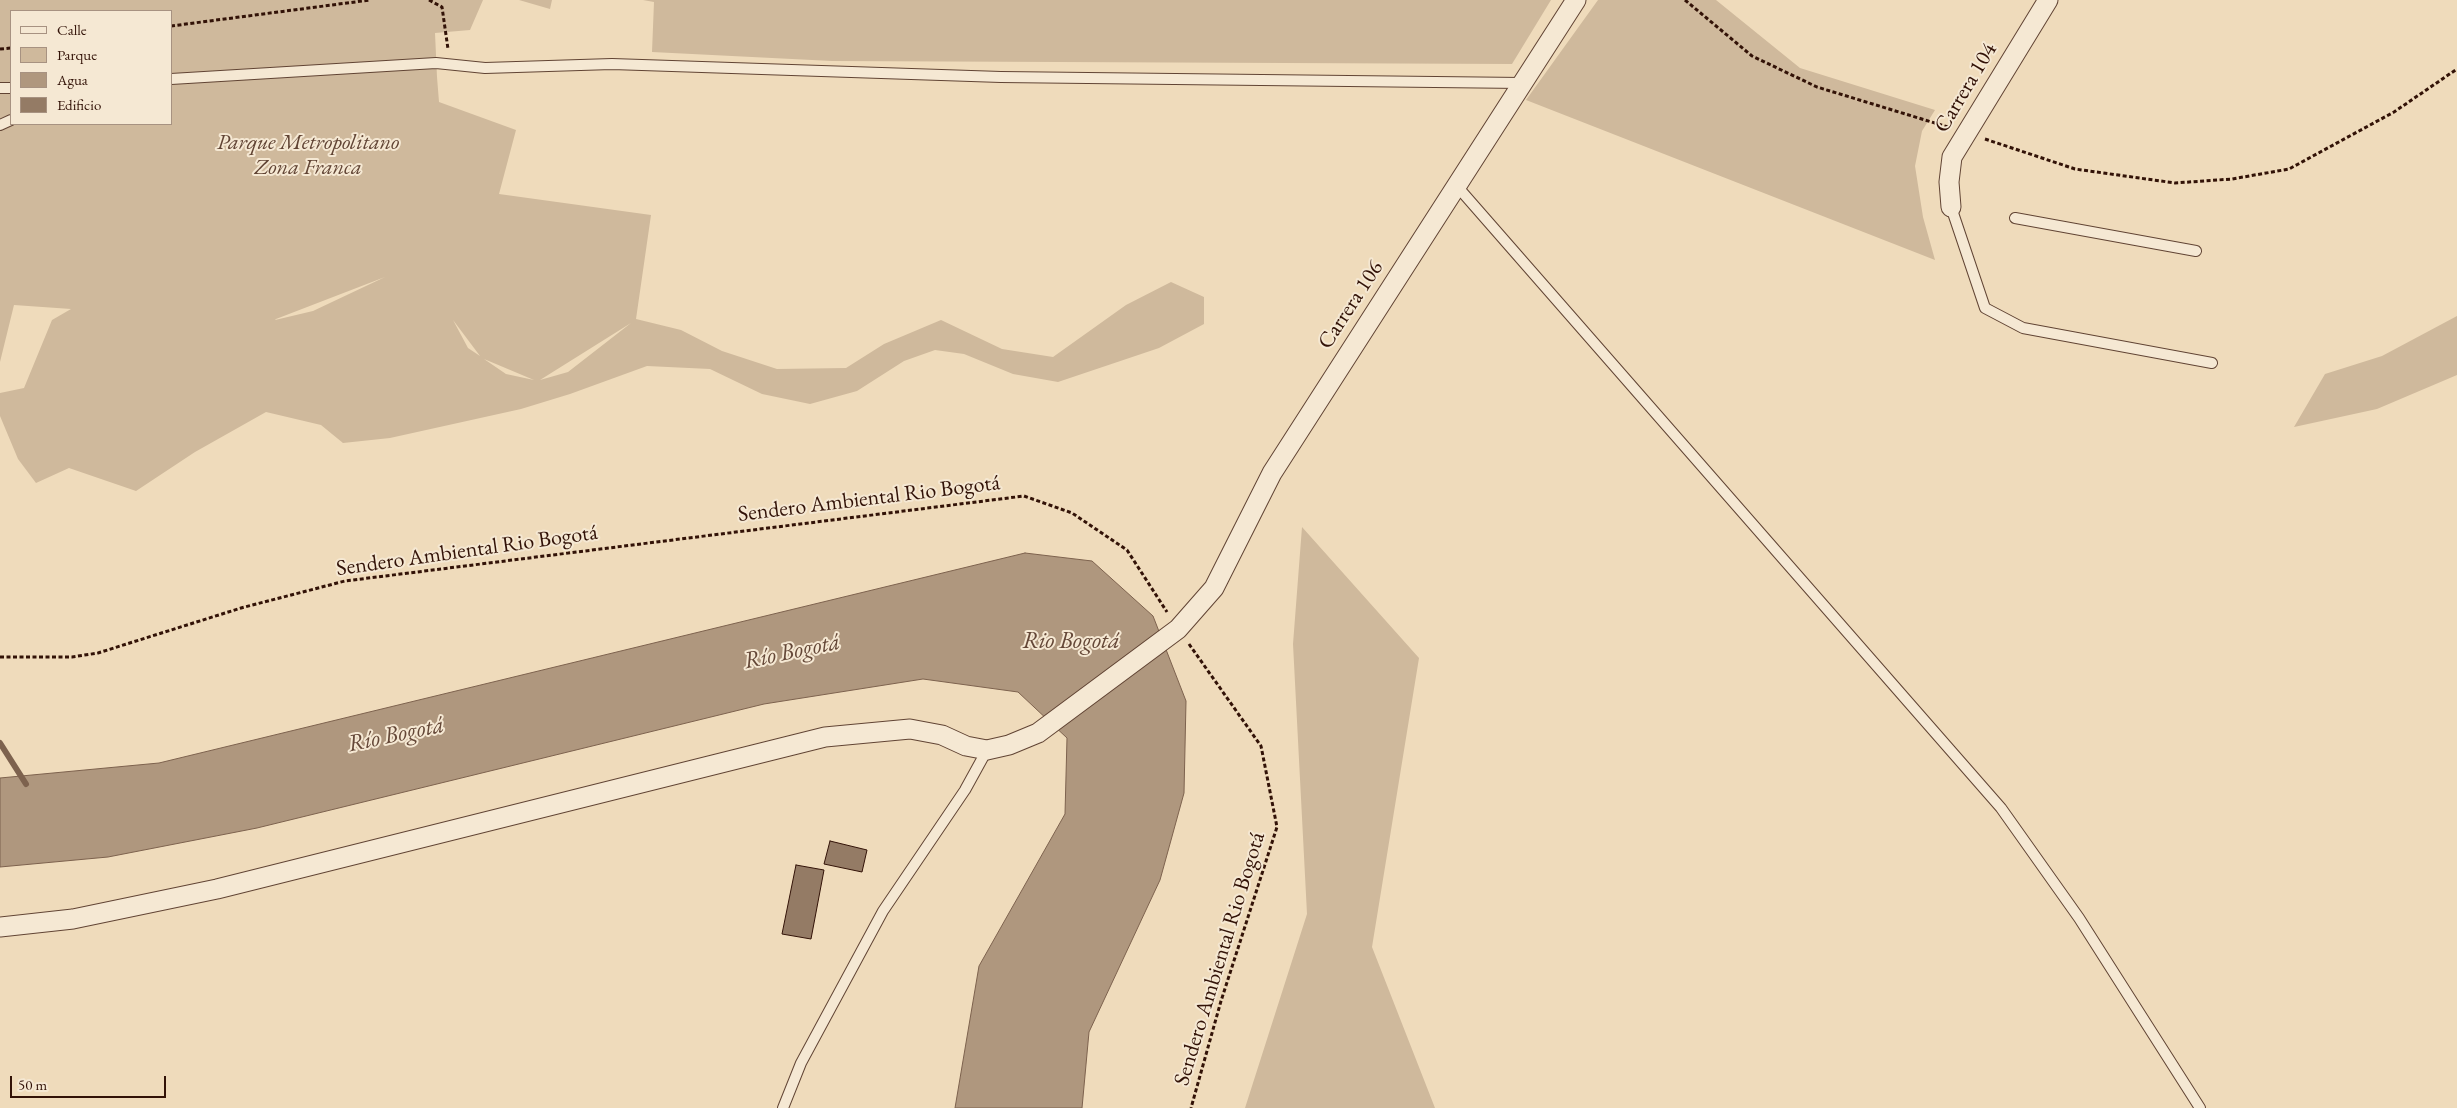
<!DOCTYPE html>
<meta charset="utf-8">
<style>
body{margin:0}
#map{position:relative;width:2457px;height:1108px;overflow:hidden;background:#efdbbb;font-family:"EB Garamond",serif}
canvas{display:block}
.legend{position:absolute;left:10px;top:10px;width:162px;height:115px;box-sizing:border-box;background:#f5e8d3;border:1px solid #a79281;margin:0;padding:6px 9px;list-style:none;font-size:15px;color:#321207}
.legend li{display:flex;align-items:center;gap:10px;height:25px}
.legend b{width:25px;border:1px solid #a79281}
.scale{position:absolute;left:10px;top:1076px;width:156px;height:22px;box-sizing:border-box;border:2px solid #321207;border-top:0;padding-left:6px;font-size:15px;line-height:18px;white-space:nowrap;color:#321207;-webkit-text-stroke:4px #f5e8d3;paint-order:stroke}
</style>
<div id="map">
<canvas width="2457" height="1108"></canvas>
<ul class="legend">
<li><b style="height:6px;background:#f5e8d3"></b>Calle</li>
<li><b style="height:14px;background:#cfb99c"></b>Parque</li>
<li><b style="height:14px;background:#af977e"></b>Agua</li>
<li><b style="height:14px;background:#947b65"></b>Edificio</li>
</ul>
<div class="scale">50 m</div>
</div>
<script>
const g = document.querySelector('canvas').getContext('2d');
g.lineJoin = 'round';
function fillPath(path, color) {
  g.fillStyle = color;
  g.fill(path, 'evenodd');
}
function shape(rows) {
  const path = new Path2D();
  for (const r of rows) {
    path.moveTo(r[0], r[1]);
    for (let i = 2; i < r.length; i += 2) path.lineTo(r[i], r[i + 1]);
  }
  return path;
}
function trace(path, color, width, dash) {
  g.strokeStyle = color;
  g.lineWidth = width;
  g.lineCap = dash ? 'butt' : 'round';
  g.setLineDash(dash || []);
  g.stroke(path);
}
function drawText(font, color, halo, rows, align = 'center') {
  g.font = font + ' "EB Garamond",serif';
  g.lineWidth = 4;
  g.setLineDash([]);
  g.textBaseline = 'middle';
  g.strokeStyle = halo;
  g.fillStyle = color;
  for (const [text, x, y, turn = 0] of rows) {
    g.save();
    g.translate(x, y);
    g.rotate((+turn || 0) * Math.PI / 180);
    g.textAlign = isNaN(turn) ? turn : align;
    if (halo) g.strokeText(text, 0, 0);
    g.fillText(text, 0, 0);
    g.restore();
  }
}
const green = shape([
 [0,0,483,0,470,30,435,33,437,77,439,102,516,130,499,194,651,215,636,319,681,330,722,351,777,369,846,368,884,344,941,320,1002,349,1053,357,1126,305,1171,282,1204,297,1204,324,1159,348,1058,382,1013,374,964,354,935,350,904,361,857,391,810,404,762,394,710,369,647,366,570,394,521,409,390,438,343,443,321,425,266,412,195,452,136,491,69,468,36,483,18,459,0,416,0,393,24,388,52,320,71,309,14,305,0,362],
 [11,11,171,11,171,124,11,124],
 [385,277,313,311,275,320,276,319],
 [453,320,480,356,468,348],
 [631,323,568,372,540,380],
 [484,359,534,380,506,374],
 [519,0,552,0,550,9],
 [643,0,1551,0,1512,64,832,61,652,52,654,2],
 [1598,0,1716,0,1800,68,1935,110,1922,131,1915,166,1923,217,1935,260,1526,100],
 [2457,316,2457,375,2377,409,2294,427,2325,374,2382,356],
 [1302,527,1419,658,1372,947,1435,1108,1245,1108,1307,914,1293,644]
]);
const water = shape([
 [1025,553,1092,561,1153,616,1186,701,1184,793,1160,880,1089,1032,1082,1108,955,1108,979,966,1065,814,1067,738,1018,692,923,679,764,704,257,828,108,857,0,867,0,778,159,763,1025,553]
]);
const stream = shape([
 [0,743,26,784]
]);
const building = shape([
 [830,841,867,850,862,872,824,864,830,841],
 [796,865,824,870,811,939,782,934,796,865]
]);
const path = shape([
 [429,0,442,7,448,49],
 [1685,0,1752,56,1817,87,1948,127],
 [171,26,370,0],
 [0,49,11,48],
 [1985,139,2075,169,2175,183,2232,179,2289,169,2394,112,2457,69],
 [1189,644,1261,746,1277,827,1221,1001,1191,1108],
 [0,657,72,657,98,653,241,608,345,581,1024,496,1072,513,1127,550,1167,612]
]);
const service = shape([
 [171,79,436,63,485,68,612,64,1001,77,1522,83],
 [0,88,11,88],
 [0,125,11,120],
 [1456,185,2001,808,2079,918,2200,1108],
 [1951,207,1985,308,2023,328,2212,363],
 [2015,218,2196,251],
 [783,1108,801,1063,883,911,965,790,987,750]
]);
const minor = shape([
 [1951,207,1949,182,1952,157,2048,0],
 [0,927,73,919,217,889,825,737,910,729,942,735,966,746,987,750,1009,745,1038,733,1178,629,1214,588,1272,473,1576,0]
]);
const streetNames = [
 ["Carrera 104",1966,88,-59],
 ["Carrera 106",1351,305,-57],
 ["Sendero Ambiental Rio Bogotá",869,499,-7],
 ["Sendero Ambiental Rio Bogotá",467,551,-8],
 ["Sendero Ambiental Rio Bogotá",1220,959,-73]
];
const parkNames = [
 ["Parque Metropolitano",308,143],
 ["Zona Franca",308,168]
];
const waterNames = [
 ["Rio Bogotá",1071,641],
 ["Río Bogotá",792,652,-12],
 ["Río Bogotá",396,735,-12]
];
fillPath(green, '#cfb99c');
fillPath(water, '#af977e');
trace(water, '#7d624e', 1);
trace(stream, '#7d624e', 6);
fillPath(building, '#947b65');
trace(building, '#321207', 1);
trace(service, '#614434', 12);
trace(minor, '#614434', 21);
trace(path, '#321207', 3, [4, 2.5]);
trace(service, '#f5e8d3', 10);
trace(minor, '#f5e8d3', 19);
drawText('22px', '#321207', '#f5e8d3', streetNames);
drawText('italic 22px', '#614434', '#f5e8d3', parkNames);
drawText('italic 24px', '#644737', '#f5e8d3', waterNames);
</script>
